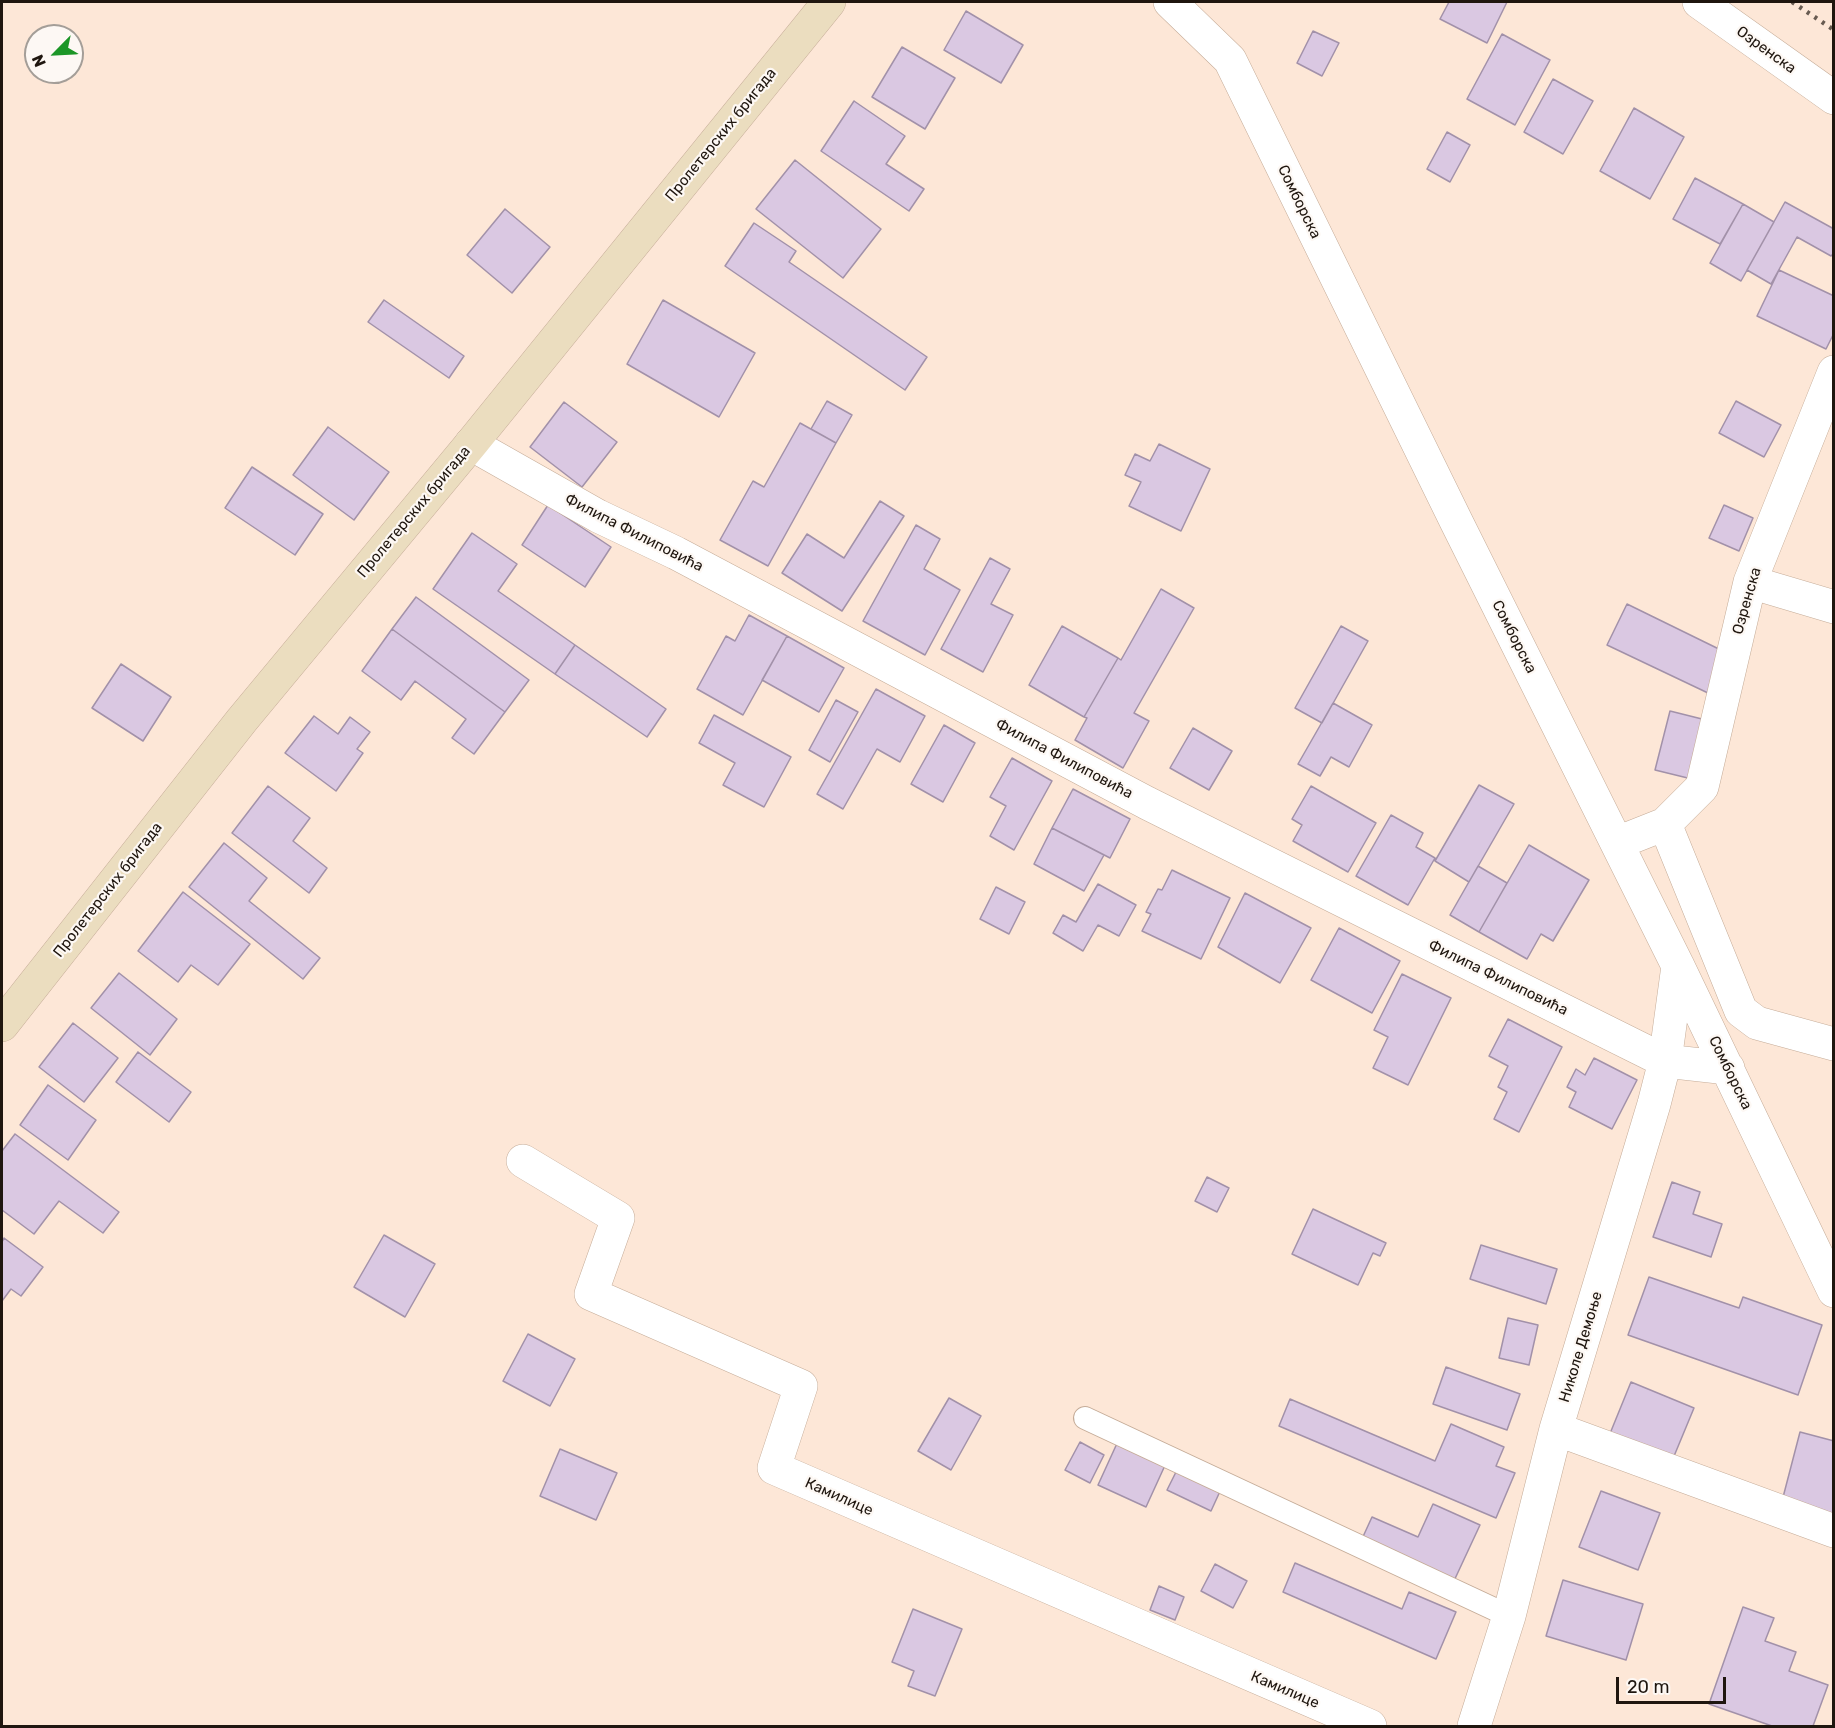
<!DOCTYPE html>
<meta charset="utf-8">
<style>
body{margin:0}
#map{position:relative;width:1835px;height:1728px;overflow:hidden;background:#fde7d7;font-family:Rubik,sans-serif}
canvas{display:block}
.frame{position:absolute;inset:0;border:3px solid #1f160f;pointer-events:none}
.north{position:absolute;left:24px;top:24px;width:60px;height:60px;box-sizing:border-box;background:#fdf8f4;border:2px solid #a49e98;border-radius:50%;rotate:246deg;font-size:16px;font-weight:700;line-height:24px;text-align:center;color:#1f160f}
.north::after{content:'';display:block;margin:auto;width:21px;height:27px;background:#1c9627;clip-path:polygon(50% 0,100% 100%,50% 72%,0 100%)}
.scale{position:absolute;left:1616px;top:1677px;width:110px;height:27px;box-sizing:border-box;border:3px solid #1f160f;border-top:0;padding-left:8px;font-size:18px;line-height:21px;white-space:nowrap;color:#1f160f;-webkit-text-stroke:4px #fdf8f4;paint-order:stroke}
</style>
<div id="map">
<canvas width="1835" height="1728"></canvas>
<div class="frame"></div>
<div class="north">N</div>
<div class="scale">20 m</div>
</div>
<script>
const g = document.querySelector('canvas').getContext('2d');
g.lineJoin = 'round';
function fillPath(path, color) {
  g.fillStyle = color;
  g.fill(path, 'evenodd');
}
function shape(rows) {
  const path = new Path2D();
  for (const r of rows) {
    path.moveTo(r[0], r[1]);
    for (let i = 2; i < r.length; i += 2) path.lineTo(r[i], r[i + 1]);
  }
  return path;
}
function trace(path, color, width, dash) {
  g.strokeStyle = color;
  g.lineWidth = width;
  g.lineCap = dash ? 'butt' : 'round';
  g.setLineDash(dash || []);
  g.stroke(path);
}
function drawText(font, color, halo, rows, align = 'center') {
  g.font = font + ' Rubik,sans-serif';
  g.lineWidth = 4.5;
  g.setLineDash([]);
  g.textBaseline = 'middle';
  g.strokeStyle = halo;
  g.fillStyle = color;
  for (const [text, x, y, turn = 0] of rows) {
    g.save();
    g.translate(x, y);
    g.rotate((+turn || 0) * Math.PI / 180);
    g.textAlign = isNaN(turn) ? turn : align;
    if (halo) g.strokeText(text, 0, 0);
    g.fillText(text, 0, 0);
    g.restore();
  }
}
const building = shape([
 [1449,2,1507,2,1487,43,1440,19,1449,2],
 [966,11,1023,45,1001,83,944,50,966,11],
 [1313,31,1339,43,1322,76,1297,63,1313,31],
 [1502,34,1550,60,1515,125,1467,99,1502,34],
 [902,47,955,78,925,129,872,97,902,47],
 [1553,79,1593,101,1563,154,1524,132,1553,79],
 [854,101,905,136,886,164,924,189,909,211,821,151,854,101],
 [1634,108,1684,137,1650,199,1600,171,1634,108],
 [1447,132,1470,145,1450,182,1427,169,1447,132],
 [795,160,881,229,843,278,756,209,795,160],
 [1695,178,1743,204,1720,244,1673,219,1695,178],
 [1785,202,1834,229,1834,253,1831,256,1797,237,1771,284,1747,270,1785,202],
 [1743,204,1774,222,1741,281,1710,263,1743,204],
 [505,209,550,247,512,293,467,255,505,209],
 [754,223,796,251,789,262,927,357,905,390,725,266,754,223],
 [1779,270,1834,296,1834,333,1826,349,1757,316,1779,270],
 [384,300,464,356,449,378,368,322,384,300],
 [663,300,755,353,719,417,627,364,663,300],
 [827,401,852,415,836,443,811,429,827,401],
 [1736,401,1781,425,1764,457,1719,433,1736,401],
 [564,402,617,442,582,487,530,447,564,402],
 [800,423,836,443,768,566,720,540,753,481,764,487,800,423],
 [328,427,389,472,354,520,293,475,328,427],
 [1159,444,1210,469,1181,531,1129,506,1141,482,1125,475,1135,454,1150,461,1159,444],
 [252,467,323,514,295,555,225,508,252,467],
 [880,501,904,516,842,611,782,573,807,534,844,558,880,501],
 [548,505,611,547,585,587,522,545,548,505],
 [1724,505,1753,518,1739,551,1709,538,1724,505],
 [916,525,940,539,924,569,960,590,925,655,863,621,916,525],
 [472,533,517,564,498,591,575,645,555,674,433,589,472,533],
 [990,558,1010,569,991,604,1013,615,983,672,941,649,990,558],
 [1161,589,1194,608,1134,713,1149,721,1123,768,1075,740,1087,718,1084,717,1118,658,1121,660,1161,589],
 [416,597,529,680,505,712,392,629,416,597],
 [1627,604,1727,653,1708,693,1607,645,1627,604],
 [749,615,787,636,743,715,697,689,726,636,735,641,749,615],
 [1062,626,1118,658,1084,717,1029,685,1062,626],
 [1341,626,1368,641,1322,723,1295,708,1341,626],
 [392,629,505,712,474,754,452,738,466,719,415,681,401,700,362,671,392,629],
 [787,636,844,668,819,712,762,680,787,636],
 [575,645,666,709,647,737,555,674,575,645],
 [121,664,171,697,143,741,92,708,121,664],
 [876,689,925,716,900,762,877,749,843,809,817,794,876,689],
 [836,700,858,712,830,762,809,750,836,700],
 [1333,703,1372,725,1349,767,1331,757,1320,776,1298,764,1333,703],
 [1670,711,1714,722,1700,781,1655,770,1670,711],
 [714,715,791,757,764,807,723,785,735,763,699,743,714,715],
 [314,716,338,734,350,717,370,732,357,749,363,753,336,791,285,753,314,716],
 [944,725,975,743,943,802,911,784,944,725],
 [1193,728,1232,751,1209,790,1170,768,1193,728],
 [1012,758,1052,781,1014,850,990,836,1006,806,990,797,1012,758],
 [1479,785,1514,804,1469,882,1435,861,1479,785],
 [268,786,310,818,293,841,327,868,309,893,232,833,268,786],
 [1311,786,1376,823,1348,872,1293,841,1302,825,1292,819,1311,786],
 [1073,789,1130,819,1110,858,1052,828,1073,789],
 [1391,815,1423,833,1416,847,1435,858,1408,905,1356,876,1391,815],
 [1052,828,1104,855,1084,891,1034,864,1052,828],
 [224,843,267,878,249,901,320,958,303,979,189,887,224,843],
 [1529,845,1589,880,1553,941,1541,934,1527,959,1479,932,1529,845],
 [1478,866,1507,883,1479,932,1450,915,1478,866],
 [1172,870,1230,898,1201,959,1142,931,1151,914,1146,912,1158,889,1162,890,1172,870],
 [1098,884,1136,905,1119,936,1098,925,1083,951,1053,933,1063,915,1076,922,1098,884],
 [996,887,1025,902,1009,934,980,919,996,887],
 [183,892,250,944,218,985,191,965,178,982,138,951,183,892],
 [1245,893,1311,928,1280,983,1218,947,1245,893],
 [1339,928,1400,961,1372,1013,1311,980,1339,928],
 [119,973,177,1019,150,1055,91,1008,119,973],
 [1402,974,1451,998,1408,1085,1373,1068,1388,1037,1374,1030,1402,974],
 [1508,1019,1562,1047,1519,1132,1494,1119,1507,1092,1498,1087,1508,1066,1489,1056,1508,1019],
 [73,1023,118,1058,84,1102,39,1067,73,1023],
 [138,1052,191,1092,169,1122,116,1082,138,1052],
 [1594,1058,1637,1080,1612,1129,1569,1107,1576,1092,1567,1087,1576,1069,1585,1075,1594,1058],
 [48,1085,96,1120,68,1160,20,1125,48,1085],
 [15,1134,119,1212,103,1233,59,1201,34,1234,2,1210,2,1151,15,1134],
 [1207,1177,1229,1188,1217,1212,1195,1201,1207,1177],
 [1672,1182,1700,1192,1693,1214,1722,1224,1711,1257,1653,1237,1672,1182],
 [1313,1209,1386,1243,1380,1256,1373,1253,1358,1285,1292,1254,1313,1209],
 [384,1235,435,1264,405,1317,354,1287,384,1235],
 [4,1238,43,1267,21,1296,11,1289,2,1301,2,1242,4,1238],
 [1481,1245,1557,1269,1546,1304,1470,1279,1481,1245],
 [1649,1277,1739,1308,1743,1297,1822,1325,1798,1395,1628,1335,1649,1277],
 [1508,1318,1538,1325,1529,1365,1499,1358,1508,1318],
 [528,1334,575,1359,550,1406,503,1381,528,1334],
 [1446,1367,1520,1394,1507,1430,1433,1404,1446,1367],
 [1631,1382,1694,1408,1672,1461,1609,1436,1631,1382],
 [949,1398,981,1416,951,1470,918,1451,949,1398],
 [1290,1399,1435,1461,1451,1424,1504,1447,1496,1466,1515,1473,1496,1518,1279,1426,1290,1399],
 [1800,1432,1834,1441,1834,1519,1781,1505,1800,1432],
 [1119,1439,1167,1461,1146,1507,1098,1485,1119,1439],
 [1080,1442,1104,1455,1090,1483,1065,1470,1080,1442],
 [560,1449,617,1473,596,1520,540,1496,560,1449],
 [1179,1466,1222,1487,1211,1511,1167,1490,1179,1466],
 [1601,1491,1660,1513,1638,1570,1579,1547,1601,1491],
 [1433,1504,1480,1525,1453,1583,1361,1541,1372,1517,1418,1537,1433,1504],
 [1295,1563,1402,1609,1409,1592,1456,1612,1436,1659,1283,1592,1295,1563],
 [1215,1564,1247,1581,1233,1608,1201,1591,1215,1564],
 [1563,1580,1643,1604,1626,1660,1546,1636,1563,1580],
 [1159,1586,1184,1597,1175,1620,1150,1610,1159,1586],
 [1743,1607,1774,1618,1765,1641,1796,1652,1789,1671,1828,1685,1813,1726,1772,1726,1709,1704,1743,1607],
 [913,1609,962,1629,935,1696,908,1686,914,1671,892,1662,913,1609]
]);
const lane = shape([
 [1085,1418,1509,1616]
]);
const street = shape([
 [1170,2,1230,60,1456,521,1678,966,1834,1291],
 [1699,2,1834,98],
 [471,444,598,516,676,553,1147,803,1665,1061,1728,1068],
 [1750,582,1834,607],
 [1665,824,1741,1011,1757,1023,1834,1044],
 [1617,843,1665,824,1702,787,1750,582,1834,372],
 [523,1161,618,1218,591,1294,801,1386,774,1468,1370,1726],
 [1556,1429,1834,1531],
 [1474,1726,1509,1616,1556,1429,1654,1104,1665,1061,1678,966]
]);
const secondary = shape([
 [2,1025,242,720,471,444,829,2]
]);
const rail = shape([
 [1792,2,1834,30]
]);
const streetNames = [
 ["Озренска",1766,50,36],
 ["Пролетерских бригада",721,135,-51],
 ["Сомборска",1299,202,64],
 ["Пролетерских бригада",414,512,-50],
 ["Филипа Филиповића",634,533,27],
 ["Озренска",1747,601,-74],
 ["Сомборска",1514,637,63],
 ["Филипа Филиповића",1064,759,28],
 ["Пролетерских бригада",108,890,-52],
 ["Филипа Филиповића",1498,978,26],
 ["Сомборска",1730,1073,64],
 ["Николе Демоње",1581,1347,-73],
 ["Камилице",839,1497,24],
 ["Камилице",1285,1690,23]
];
fillPath(building, '#dac8e2');
trace(building, '#a291a9', 1.5);
trace(lane, '#c5ac98', 24);
trace(street, '#c5ac98', 34);
trace(secondary, '#c5ac98', 34);
trace(lane, '#fff', 22);
trace(street, '#fff', 33);
trace(secondary, '#ebddbf', 33);
trace(rail, '#685b51', 4.5, [3, 6]);
drawText('15px', '#1f160f', '#fdf8f4', streetNames);
</script>
